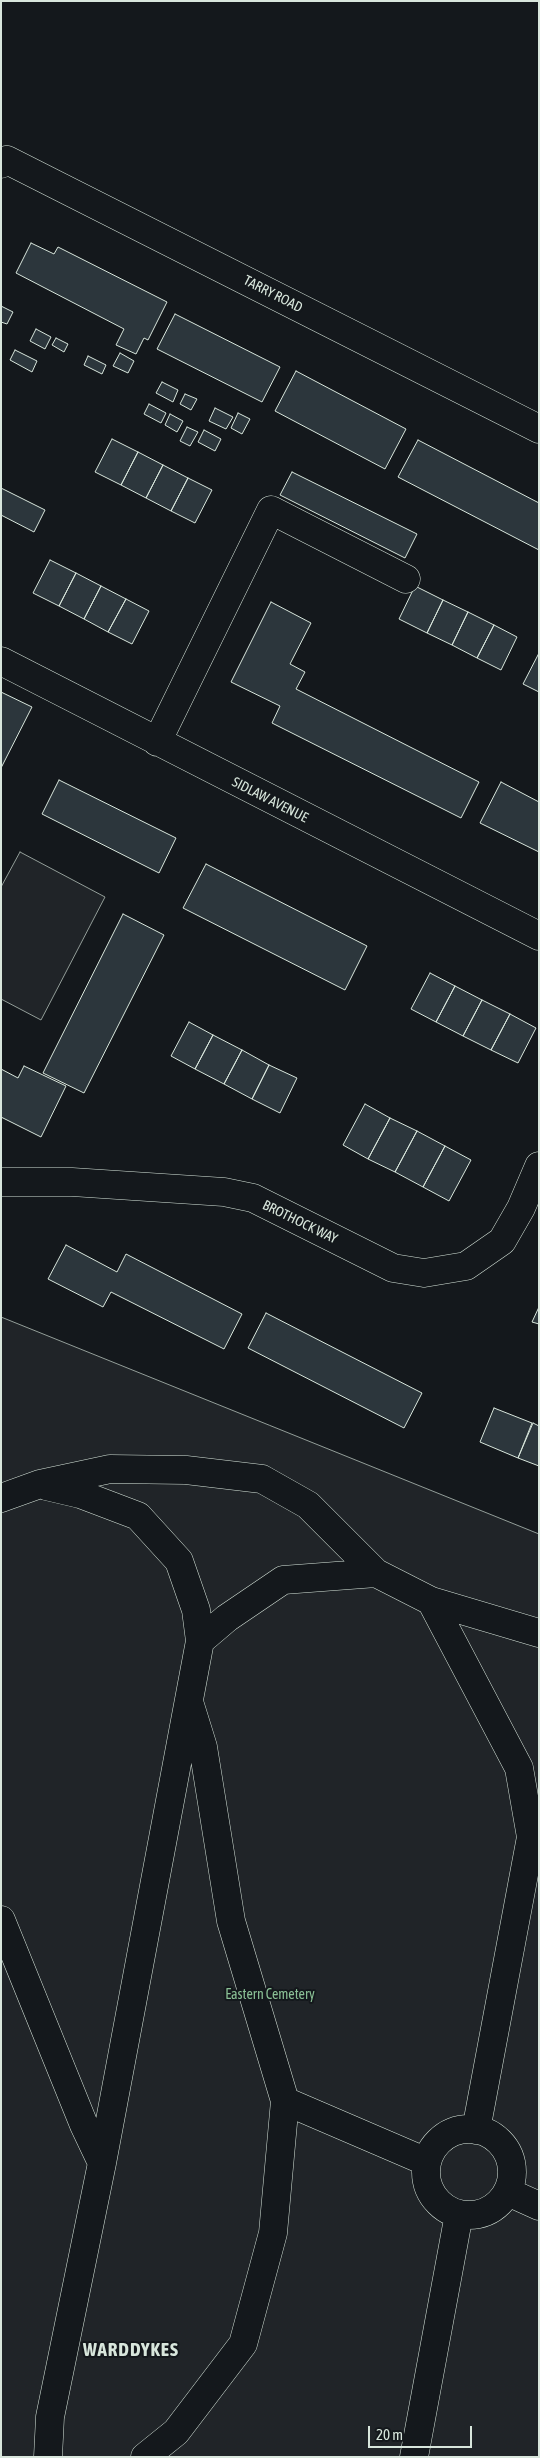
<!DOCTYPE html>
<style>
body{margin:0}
#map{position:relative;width:540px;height:2458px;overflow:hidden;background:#14181c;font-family:"Asap Condensed",sans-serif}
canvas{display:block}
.frame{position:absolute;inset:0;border:2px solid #d8e6dc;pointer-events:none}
.scale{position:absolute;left:368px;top:2426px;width:104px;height:22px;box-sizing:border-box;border:2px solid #d8e6dc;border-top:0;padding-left:6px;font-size:15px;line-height:18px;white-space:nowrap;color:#d8e6dc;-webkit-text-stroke:4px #14181c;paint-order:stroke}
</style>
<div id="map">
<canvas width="540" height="2458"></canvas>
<div class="frame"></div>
<div class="scale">20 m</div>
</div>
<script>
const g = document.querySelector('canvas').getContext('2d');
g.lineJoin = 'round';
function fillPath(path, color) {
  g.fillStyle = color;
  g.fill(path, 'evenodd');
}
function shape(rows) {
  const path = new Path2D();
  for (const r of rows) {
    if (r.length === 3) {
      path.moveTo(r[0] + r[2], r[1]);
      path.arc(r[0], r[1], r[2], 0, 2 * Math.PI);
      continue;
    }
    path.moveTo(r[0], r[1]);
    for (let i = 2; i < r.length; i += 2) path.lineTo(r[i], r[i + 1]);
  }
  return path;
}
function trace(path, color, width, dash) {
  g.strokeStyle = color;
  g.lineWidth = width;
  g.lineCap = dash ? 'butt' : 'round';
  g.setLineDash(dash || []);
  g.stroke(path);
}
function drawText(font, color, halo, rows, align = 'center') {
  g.font = font + ' "Asap Condensed",sans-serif';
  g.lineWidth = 4;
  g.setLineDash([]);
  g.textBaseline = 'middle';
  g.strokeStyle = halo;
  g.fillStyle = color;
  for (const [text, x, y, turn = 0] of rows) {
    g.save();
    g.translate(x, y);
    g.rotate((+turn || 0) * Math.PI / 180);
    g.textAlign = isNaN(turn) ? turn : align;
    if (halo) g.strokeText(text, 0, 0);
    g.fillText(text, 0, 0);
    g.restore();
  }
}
const green = shape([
 [20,852,105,897,41,1020,1,999,1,887,20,852],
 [1,1317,539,1534,539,2457,1,2457,1,1317]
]);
const building = shape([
 [31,243,54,254,58,247,167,302,148,340,144,338,136,354,116,345,124,329,16,273,31,243],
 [1,306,13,312,7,324,1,322,1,306],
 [175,314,280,367,262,402,157,349,175,314],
 [36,329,51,337,45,349,30,341,36,329],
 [56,338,68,344,64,352,52,345,56,338],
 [15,350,37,361,32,372,10,360,15,350],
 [120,353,134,361,128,373,113,366,120,353],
 [88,356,106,365,102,374,84,365,88,356],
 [296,371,406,429,385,469,275,411,296,371],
 [162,382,178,390,173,402,156,393,162,382],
 [185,394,197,399,191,410,180,404,185,394],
 [149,404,166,413,161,423,144,414,149,404],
 [215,408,233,417,226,429,209,421,215,408],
 [238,413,250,419,242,434,231,428,238,413],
 [170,414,183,421,177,432,165,425,170,414],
 [187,427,198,432,190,446,180,441,187,427],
 [204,430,221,439,215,451,198,442,204,430],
 [112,439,138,452,121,485,95,472,112,439],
 [418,440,539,503,539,550,398,477,418,440],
 [138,452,163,465,146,498,121,485,138,452],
 [163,465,188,478,171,511,146,498,163,465],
 [292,472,417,534,405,558,280,495,292,472],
 [188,478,212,490,195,523,171,511,188,478],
 [1,488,45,510,34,532,1,515,1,488],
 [50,560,76,573,59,606,33,593,50,560],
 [76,573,101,586,84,619,59,606,76,573],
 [101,586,126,599,108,632,84,619,101,586],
 [415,586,443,600,427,633,399,619,415,586],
 [126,599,149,611,132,644,108,632,126,599],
 [443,600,468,612,452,645,427,633,443,600],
 [271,602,311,623,290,664,305,672,296,689,479,782,461,818,272,723,280,706,231,682,271,602],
 [468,612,494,625,477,658,452,645,468,612],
 [494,625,517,637,501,670,477,658,494,625],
 [539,653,539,692,523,684,539,653],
 [1,692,32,707,1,768,1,692],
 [59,780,176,838,159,873,42,814,59,780],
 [501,782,539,802,539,852,480,823,501,782],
 [206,864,367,946,345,990,183,908,206,864],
 [123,914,164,935,84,1093,43,1073,123,914],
 [430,973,455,986,436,1022,411,1009,430,973],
 [455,986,482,1000,463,1036,436,1022,455,986],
 [482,1000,510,1014,491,1050,463,1036,482,1000],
 [510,1014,536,1028,518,1063,491,1050,510,1014],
 [189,1022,213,1035,195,1069,171,1056,189,1022],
 [213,1035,242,1050,224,1084,195,1069,213,1035],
 [242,1050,269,1065,252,1099,224,1084,242,1050],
 [269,1065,297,1078,280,1113,252,1099,269,1065],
 [24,1066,66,1086,41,1137,1,1117,1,1069,18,1078,24,1066],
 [365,1104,390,1118,368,1159,343,1145,365,1104],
 [390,1118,417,1131,395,1172,368,1159,390,1118],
 [417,1131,445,1146,423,1187,395,1172,417,1131],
 [445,1146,471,1160,449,1201,423,1187,445,1146],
 [66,1245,117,1272,126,1254,242,1314,224,1349,111,1292,103,1307,48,1279,66,1245],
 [539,1307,539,1324,532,1322,539,1307],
 [266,1313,422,1393,404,1428,248,1348,266,1313],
 [494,1408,532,1423,518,1458,480,1442,494,1408],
 [533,1423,539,1426,539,1466,518,1458,533,1423]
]);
const minor = shape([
 [1,164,7,160,539,429],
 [1,661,539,936],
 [157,742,271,510,406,579],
 [1,1182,72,1182,224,1192,253,1198,393,1268,424,1273,466,1266,502,1241,521,1208,539,1166],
 [46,1486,80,1494,138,1516,179,1561,196,1610,200,1641],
 [1,1498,40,1484,110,1469,186,1470,262,1479,308,1505,376,1573],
 [431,1601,539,1633],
 [1,1920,84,2125,102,2163],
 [285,2101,427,2162],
 [469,2172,43],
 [476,2130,531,1837,539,1827],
 [508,2192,539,2206],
 [48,2457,50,2417,102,2163,200,1641,227,1618,283,1580,376,1573,431,1601,519,1768,531,1837],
 [145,2457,176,2432,243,2344,273,2233,285,2101,231,1921,203,1747,190,1705],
 [414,2457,459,2214]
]);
const streetNames = [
 ["TARRY ROAD",273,294,27],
 ["SIDLAW AVENUE",270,800,27],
 ["BROTHOCK WAY",300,1222,26]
];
const parkNames = [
 ["Eastern Cemetery",270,1995]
];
const districtNames = [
 ["WARDDYKES",131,2350]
];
fillPath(green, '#202428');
trace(green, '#939e99', 1);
fillPath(building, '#2c363c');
trace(building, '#d8e6dc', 1);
trace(minor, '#d8e6dc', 29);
trace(minor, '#14181c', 28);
drawText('14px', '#d8e6dc', '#14181c', streetNames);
drawText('14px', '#8ac095', '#14181c', parkNames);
g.letterSpacing = '1px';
drawText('bold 19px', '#d8e6dc', '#14181c', districtNames);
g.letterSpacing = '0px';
</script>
